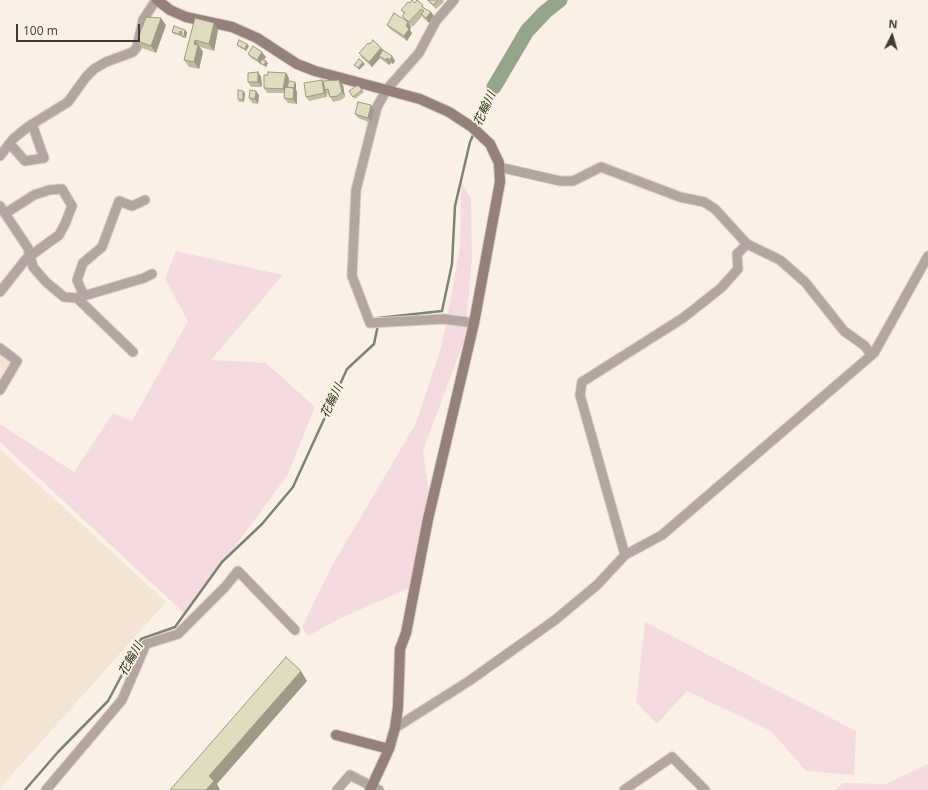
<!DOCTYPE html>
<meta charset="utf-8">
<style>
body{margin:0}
#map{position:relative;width:928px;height:790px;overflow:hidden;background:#fbf0e5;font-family:"Open Sans",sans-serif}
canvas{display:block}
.north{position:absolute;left:872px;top:16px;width:40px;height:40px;-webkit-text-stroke:3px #fbf0e5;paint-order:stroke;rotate:5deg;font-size:11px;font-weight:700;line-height:16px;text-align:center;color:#3f3b36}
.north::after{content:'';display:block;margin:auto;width:14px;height:18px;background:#3f3b36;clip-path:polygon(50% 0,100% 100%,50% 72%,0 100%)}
.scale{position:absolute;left:16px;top:24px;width:124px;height:18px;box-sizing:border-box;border:2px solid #3f3b36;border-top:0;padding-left:5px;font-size:12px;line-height:14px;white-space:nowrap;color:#3f3b36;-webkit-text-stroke:3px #fbf0e5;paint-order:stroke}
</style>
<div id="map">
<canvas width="928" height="790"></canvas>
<div class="north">N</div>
<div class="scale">100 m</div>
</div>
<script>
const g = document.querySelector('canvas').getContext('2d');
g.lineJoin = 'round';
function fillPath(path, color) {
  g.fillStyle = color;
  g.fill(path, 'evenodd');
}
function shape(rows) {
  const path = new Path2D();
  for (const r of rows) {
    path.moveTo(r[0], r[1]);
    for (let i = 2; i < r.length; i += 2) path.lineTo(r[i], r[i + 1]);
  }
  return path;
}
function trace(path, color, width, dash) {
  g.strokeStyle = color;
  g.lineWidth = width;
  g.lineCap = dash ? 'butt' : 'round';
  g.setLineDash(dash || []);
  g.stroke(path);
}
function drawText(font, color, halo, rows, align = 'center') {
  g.font = font + ' "Open Sans","Noto Sans JP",sans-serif';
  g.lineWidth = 3.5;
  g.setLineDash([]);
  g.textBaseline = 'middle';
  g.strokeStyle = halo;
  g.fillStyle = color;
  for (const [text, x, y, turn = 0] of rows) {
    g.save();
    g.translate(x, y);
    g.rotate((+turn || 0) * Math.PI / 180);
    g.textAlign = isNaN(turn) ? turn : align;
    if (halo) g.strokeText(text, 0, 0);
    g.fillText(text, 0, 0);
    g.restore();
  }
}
const built = shape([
 [0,354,10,363,0,377],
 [0,449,166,602,0,788]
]);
const green = shape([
 [461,182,471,198,472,258,465,338,423,451,429,494,409,588,339,619,308,636,302,627,332,566,416,423,442,345,460,248],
 [176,251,283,275,211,360,266,363,315,407,287,476,185,614,0,442,0,424,74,472,113,413,132,421,188,321,165,279],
 [645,622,856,731,854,775,806,771,771,731,687,691,657,724,636,702],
 [928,764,928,790,835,790,843,783,886,784]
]);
const stream = shape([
 [476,128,494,87],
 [378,320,378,318,442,311,452,264,455,206,470,142,474,133],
 [25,790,58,752,108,701,141,639,175,627,222,562,262,524,293,487,347,369,374,344,378,325]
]);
const river = shape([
 [494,87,527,31,545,12,560,0]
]);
const street = shape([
 [454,0,436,21,419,53,387,89,377,107,356,190,352,276,370,323,444,319,474,323],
 [10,144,25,161,44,158,32,124],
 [0,156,13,139,29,126,68,102,86,77,94,69,106,62,133,52,137,47,143,20,156,0],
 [499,167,560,181,573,181,601,167,680,197,704,202,715,209,747,244,780,260,805,282,844,331,865,346,871,355],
 [0,206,28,248,33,267,46,282,64,297,77,298,144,278,152,274],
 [0,292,26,259,59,235,65,224,72,206,62,189,49,190,34,195,6,213],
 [84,296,77,280,83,263,102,247,119,201,132,206,145,200],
 [77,298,133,352],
 [0,348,17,361,0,390],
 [625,555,580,395,582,382,683,318,721,288,738,269,737,254,747,244],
 [395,728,469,681,555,620,597,585,625,555,662,535,874,353,928,256],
 [46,790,122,700,146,644,178,634,225,587,238,571,295,630],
 [337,790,350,775,379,790],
 [624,790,672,757,705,790]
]);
const secondary = shape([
 [157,0,170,10,186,17,232,27,257,38,297,64,315,71,420,99,449,112,472,127,490,144,499,163,500,182,474,323,428,519,406,633,400,649,398,707,395,728,389,749,370,790],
 [336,735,389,749]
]);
const wall = shape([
 [427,0,443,0,444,2,436,9],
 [410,3,426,9,431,12,434,16,429,23,424,19,422,16,413,27,409,24,411,27,410,30,412,33,407,41,390,29,387,25,405,20,402,16,404,14,401,10],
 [195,18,218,30,214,51,200,47,203,52,199,69,189,67,184,60],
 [166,25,156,53,142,48,137,41],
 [174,26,187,32,186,38,183,38,181,36,182,34,180,36,174,34,172,32],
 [370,44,381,48,383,50,392,56,395,61,393,64,391,63,389,65,382,60,380,58,372,67,362,58,359,53],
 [237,45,249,46,246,51,239,47],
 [248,54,266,57,264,59,268,63,266,67,251,58],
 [258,72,261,77,262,87,251,87,248,82],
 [286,73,289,78,287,87,295,82,296,84,296,90,297,92,297,104,288,103,284,98,285,93,267,93,264,88,268,75],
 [322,80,323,83,343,85,345,97,341,100,333,102,330,97,329,95,328,95,326,92,327,97,309,101,306,97],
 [359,86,364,92,355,99,349,91],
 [245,93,244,102,239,102,238,99],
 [259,95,258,104,252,103,249,98],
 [371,105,374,110,371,123,358,118,355,114]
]);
const shadedWall = shape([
 [431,12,434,16,429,23,426,18],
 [161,18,166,25,156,53,151,46],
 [408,22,411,27,410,30,412,33,407,41,404,36,406,26],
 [214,23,218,30,214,51,209,44],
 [185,30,187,32,186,38,184,36],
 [180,31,181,34,180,36,179,34],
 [195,40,203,52,199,69,194,62,194,44],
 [247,44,249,46,246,51,245,49],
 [381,48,385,53,379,56,380,58,372,67,369,62],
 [262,52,266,57,261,63,260,63,261,64,261,65,257,60],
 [392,56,395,61,393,64,390,60],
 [387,58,391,63,389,65,386,60],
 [266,61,268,63,266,67,264,65],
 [363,62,365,64,359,70,358,68],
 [258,72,261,77,262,87,258,82],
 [286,73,289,78,286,93,283,89],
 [322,80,325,85,325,90,326,92,327,97,324,93],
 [339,80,343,85,345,97,342,92],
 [295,82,296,84,296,90,297,92,297,104,293,99],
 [243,91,245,93,244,102,243,100],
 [256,91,259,95,258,104,255,99],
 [371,105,374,110,371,123,368,118],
 [301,671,307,681,217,784,220,790,206,790,209,776]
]);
const building = shape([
 [412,0,415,3,417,0,423,5,422,7,431,12,426,18,421,14,424,11,421,9,409,22,402,16,405,13,401,10,408,2,410,3,412,0],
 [428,0,438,0,433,5,428,0],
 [394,13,408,22,406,26,409,29,404,36,387,25,394,13],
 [146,17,161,18,151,46,137,41,146,17],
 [195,18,214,23,209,44,195,40,194,44,198,45,194,62,184,60,195,18],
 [174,26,185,30,184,36,181,36,182,32,180,31,179,34,172,32,174,26],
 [239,40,247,44,245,49,237,45,239,40],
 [373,40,381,48,369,62,359,53,368,43,370,44,373,40],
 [253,46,262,52,257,60,248,54,253,46],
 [383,50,392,56,390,60,387,58,386,60,379,56,383,50],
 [262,59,266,61,264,65,260,63,262,59],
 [359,59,363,62,358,68,354,65,359,59],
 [258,72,258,82,248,82,248,73,258,72],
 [268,72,286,73,283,89,264,88,264,75,268,75,268,72],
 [322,80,324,93,306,97,304,83,322,80],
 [339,80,342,92,337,96,330,97,328,89,325,90,323,81,339,80],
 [289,81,295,82,294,89,294,88,287,87,289,81],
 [356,86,359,86,362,90,353,97,349,91,356,86],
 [285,87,294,88,293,99,284,98,285,87],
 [238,90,243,91,243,100,238,99,238,90],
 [250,90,256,91,255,99,249,98,250,90],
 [358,102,371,105,368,118,355,114,358,102],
 [286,657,301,671,209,776,214,781,206,790,170,790,286,657]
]);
const waterNames = [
 ["花輪川",485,109,-66],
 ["花輪川",332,401,-65],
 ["花輪川",131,659,-61]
];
fillPath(built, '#f3e4d3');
fillPath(green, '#f5dbe0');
trace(stream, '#7a8572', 2.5);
trace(river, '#94a58b', 15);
trace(street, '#d5ccc2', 11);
trace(secondary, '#d5ccc2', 12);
trace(street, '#b4a5a1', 9);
trace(secondary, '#95807a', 10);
fillPath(wall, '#c1bda3');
fillPath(shadedWall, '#9d9a85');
fillPath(building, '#e0dcbe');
trace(building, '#9d9a85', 1);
drawText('italic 12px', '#1b3108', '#fbf0e5', waterNames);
</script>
